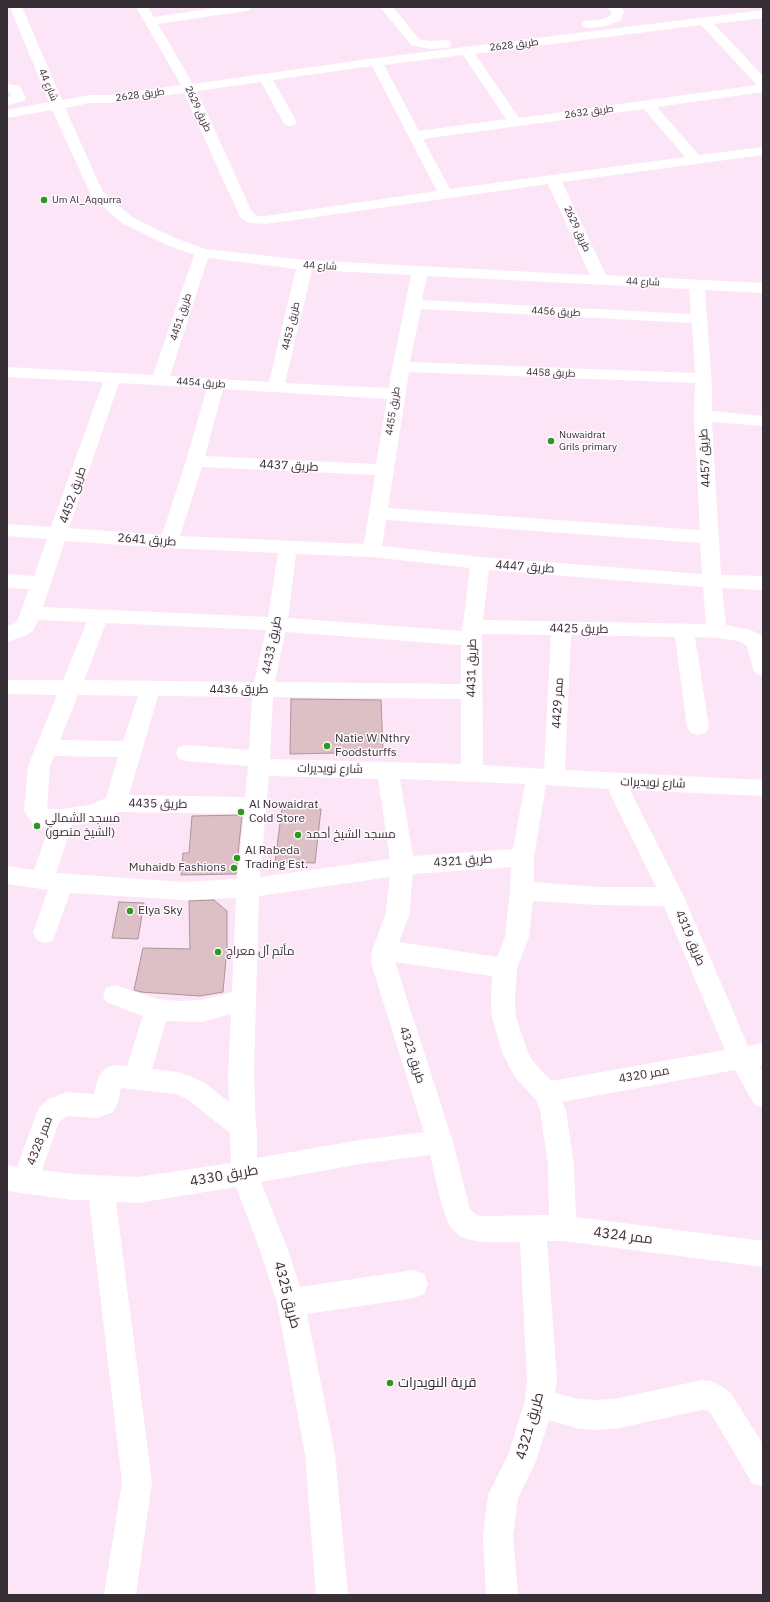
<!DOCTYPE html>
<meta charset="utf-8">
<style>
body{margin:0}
#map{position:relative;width:770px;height:1602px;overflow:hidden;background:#fce5f7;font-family:"IBM Plex Sans",sans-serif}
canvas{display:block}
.frame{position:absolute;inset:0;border:8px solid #372f36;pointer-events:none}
</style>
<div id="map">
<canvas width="770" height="1602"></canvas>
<div class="frame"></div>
</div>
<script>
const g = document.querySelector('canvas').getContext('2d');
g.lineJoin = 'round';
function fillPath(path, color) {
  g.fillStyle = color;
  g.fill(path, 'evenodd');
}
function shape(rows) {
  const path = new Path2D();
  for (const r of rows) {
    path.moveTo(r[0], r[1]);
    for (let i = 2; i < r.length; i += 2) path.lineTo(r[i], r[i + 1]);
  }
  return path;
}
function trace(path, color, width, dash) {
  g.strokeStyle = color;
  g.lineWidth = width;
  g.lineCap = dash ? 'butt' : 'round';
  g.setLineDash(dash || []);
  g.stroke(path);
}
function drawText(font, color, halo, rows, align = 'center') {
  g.font = font + ' "IBM Plex Sans",Cairo,sans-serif';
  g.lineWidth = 3;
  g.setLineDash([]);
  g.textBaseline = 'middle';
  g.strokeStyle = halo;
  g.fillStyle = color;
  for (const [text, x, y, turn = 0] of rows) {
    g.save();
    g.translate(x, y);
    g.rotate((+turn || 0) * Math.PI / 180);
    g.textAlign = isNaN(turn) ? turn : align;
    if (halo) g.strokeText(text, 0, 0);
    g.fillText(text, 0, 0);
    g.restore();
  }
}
const building = shape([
 [291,699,381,700,383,752,290,754,291,699],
 [282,808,321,809,315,863,275,862,282,808],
 [242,815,236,874,181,875,183,853,189,853,192,816,242,815],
 [214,900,227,911,227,948,223,992,200,996,141,992,134,990,143,948,190,949,189,901,214,900],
 [119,902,144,903,138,939,112,938,119,902]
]);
const minor = shape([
 [10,7,22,7,62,100,90,95,111,95,181,85,136,7,148,7,154,17,221,7,252,7,250,10,246,11,158,24,193,84,376,58,763,10,763,18,714,24,763,76,763,92,657,107,699,155,763,147,763,155,562,182,606,275,763,283,763,293,705,290,712,387,712,411,763,416,763,426,712,422,721,575,763,576,763,590,722,588,726,625,751,630,762,636,763,676,756,674,753,669,747,646,739,641,717,638,695,637,709,727,705,733,698,735,691,733,687,727,675,637,571,635,565,770,763,780,763,796,630,790,684,897,748,1046,763,1043,763,1065,759,1066,763,1072,763,1108,754,1104,735,1070,562,1102,566,1110,574,1165,576,1217,763,1241,763,1267,563,1241,547,1241,557,1379,555,1393,579,1399,599,1400,619,1398,702,1380,711,1381,721,1386,730,1392,763,1444,763,1487,752,1483,710,1412,706,1410,702,1410,619,1428,599,1430,579,1429,549,1420,536,1461,518,1498,513,1536,518,1595,486,1595,483,1536,488,1495,508,1455,525,1401,527,1379,520,1242,483,1242,470,1240,460,1236,450,1227,441,1203,430,1155,360,1164,261,1182,288,1250,300,1287,414,1270,424,1274,428,1284,424,1294,414,1298,307,1314,335,1454,348,1595,316,1595,305,1454,277,1302,260,1250,236,1187,138,1203,116,1202,152,1482,136,1595,104,1595,122,1482,89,1200,72,1200,7,1191,7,1165,17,1167,36,1115,40,1107,47,1100,66,1092,94,1094,97,1081,101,1073,106,1068,115,1065,127,1066,143,1016,106,1002,103,995,106,988,115,985,157,999,178,1001,201,1000,232,992,236,898,182,900,70,893,53,940,45,943,37,940,33,933,48,890,7,884,7,866,34,870,49,827,41,827,33,824,24,811,28,766,57,695,7,694,7,680,63,680,87,622,38,620,33,631,27,635,7,642,7,627,17,622,29,589,7,588,7,574,34,576,47,539,7,536,7,524,51,527,103,382,7,377,7,367,153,375,194,255,165,244,122,223,92,197,52,110,7,118,7,110,49,102,10,7],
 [701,25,757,85,519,118,475,54,701,25],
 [463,55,506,119,419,131,384,65,463,55],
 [372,66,437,191,266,216,258,216,252,212,197,91,261,82,283,122,285,125,290,126,295,125,297,122,273,80,372,66],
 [184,93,239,215,241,218,250,223,266,224,548,184,590,275,305,260,205,249,175,238,132,217,103,192,65,108,90,103,111,103,184,93],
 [644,109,685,157,450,189,423,139,644,109],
 [208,258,296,269,269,382,170,376,208,258],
 [312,270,411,275,393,364,392,367,389,388,285,383,312,270],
 [427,276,689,289,691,314,422,300,427,276],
 [421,309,692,323,695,373,410,362,421,309],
 [409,372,695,383,694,416,700,530,388,508,409,372],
 [119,383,207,388,186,461,162,535,69,528,119,383],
 [223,389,387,399,376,464,205,456,223,389],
 [202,467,375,475,364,544,180,536,202,467],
 [386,520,700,543,702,574,480,557,382,546,386,520],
 [65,541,169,548,278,553,268,617,43,607,65,541],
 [296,554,372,557,470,568,462,631,288,618,296,554],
 [489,570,703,587,706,624,483,620,489,570],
 [106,623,266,630,254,682,84,680,106,623],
 [285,632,461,645,461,684,275,682,285,632],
 [482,634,551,635,544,769,483,765,482,634],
 [78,695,138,696,123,741,60,740,78,695],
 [158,696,252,697,249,750,187,745,179,747,176,753,179,759,187,761,248,766,245,797,129,795,158,696],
 [273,697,461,699,461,764,270,759,273,697],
 [54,756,118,757,106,798,89,805,63,809,47,809,50,766,54,756],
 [269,776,378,779,390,859,260,877,269,776],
 [400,779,525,784,513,849,413,856,400,779],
 [546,785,608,789,656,887,598,887,534,882,534,857,546,785],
 [119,812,244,814,237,879,182,882,56,873,72,825,89,823,113,815,119,812],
 [511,867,510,891,505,937,497,957,399,942,409,916,413,874,511,867],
 [390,877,385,916,372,950,371,963,424,1132,360,1140,257,1158,257,1129,256,1126,254,1074,259,896,390,877],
 [533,901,598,905,664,906,725,1050,551,1081,532,1060,527,1050,516,1017,515,1000,517,968,529,937,533,901],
 [395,962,492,976,491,1000,492,1017,502,1052,514,1076,536,1100,540,1110,548,1165,549,1215,483,1216,476,1215,470,1209,453,1142,395,962],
 [231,1014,228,1074,229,1102,205,1083,187,1075,178,1072,152,1069,166,1021,201,1022,231,1014],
 [121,1088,176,1094,187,1099,230,1133,231,1163,138,1177,72,1174,42,1170,59,1122,67,1116,97,1118,113,1112,118,1102,121,1088],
 [380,7,393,7,419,39,429,41,445,40,450,41,451,44,450,47,445,48,429,49,411,45,380,7],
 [607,7,621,7,622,8,624,11,621,20,606,26,588,28,584,27,582,24,584,21,603,19,611,15,612,12,607,7],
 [7,84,20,86,26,98,24,101,7,105,7,97,11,96,10,92,7,92,7,84]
]);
const markers = [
 [44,200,4,"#2e971f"],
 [551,441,4,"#2e971f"],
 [327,746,4,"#2e971f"],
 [241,812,4,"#2e971f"],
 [37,826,4,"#2e971f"],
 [298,835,4,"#2e971f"],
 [237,858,4,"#2e971f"],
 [234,868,4,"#2e971f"],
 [130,911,4,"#2e971f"],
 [218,952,4,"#2e971f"],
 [390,1383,4,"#2e971f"]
];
const farStreetnames = [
 ["طريق 2628",514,45,-7],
 ["شارع 44",48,85,67],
 ["طريق 2628",140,95,-8],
 ["طريق 2629",198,109,65],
 ["طريق 2632",589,112,-8],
 ["طريق 2629",577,229,65],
 ["شارع 44",320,266,3],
 ["شارع 44",643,282,2],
 ["طريق 4456",556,312,3],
 ["طريق 4451",181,317,-72],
 ["طريق 4453",291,326,-77],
 ["طريق 4458",551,373,2],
 ["طريق 4454",201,383,4],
 ["طريق 4455",393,411,-81]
];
const farPoinames = [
 ["Um Al_Aqqurra",52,200],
 ["Nuwaidrat",559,435],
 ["Grils primary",559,447]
];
const streetNames = [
 ["طريق 4457",705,458,-93],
 ["طريق 4437",289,466,3],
 ["طريق 4452",73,495,-71],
 ["طريق 2641",147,540,4],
 ["طريق 4447",525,567,4],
 ["طريق 4425",579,629,1],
 ["طريق 4433",272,645,-79],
 ["طريق 4431",472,668,-89],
 ["طريق 4436",239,690],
 ["ممر 4429",558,703,-87],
 ["شارع نويديرات",330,769,1],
 ["شارع نويديرات",653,783,2],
 ["طريق 4435",158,804,1],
 ["طريق 4321",463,861,-4],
 ["طريق 4319",690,938,67],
 ["طريق 4323",412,1055,72],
 ["ممر 4320",644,1075,-10],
 ["ممر 4328",40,1141,-69]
];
const poiNames = [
 ["Natie W Nthry",335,739],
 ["Foodsturffs",335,753],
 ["Al Nowaidrat",249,805],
 ["Cold Store",249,819],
 ["مسجد الشمالي",45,819],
 ["(الشيخ منصور)",45,833],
 ["مسجد الشيخ أحمد",306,835],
 ["Al Rabeda",245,851],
 ["Trading Est.",245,865],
 ["Muhaidb Fashions",226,868,"right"],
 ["Elya Sky",138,911],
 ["مأتم آل معراج",226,952]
];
const nearStreetnames = [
 ["طريق 4330",224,1176,-10],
 ["ممر 4324",623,1236,7],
 ["طريق 4325",287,1295,75],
 ["طريق 4321",530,1426,-74]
];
const nearPoinames = [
 ["قرية النويدرات",398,1383]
];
fillPath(building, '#ddc0c5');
trace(building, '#ae9398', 1);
fillPath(minor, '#fff');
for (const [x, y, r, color] of markers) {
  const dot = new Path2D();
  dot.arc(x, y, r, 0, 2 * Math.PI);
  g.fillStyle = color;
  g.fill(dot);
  trace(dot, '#fdf9fc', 1.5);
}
drawText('10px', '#372f36', '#fdf9fc', farStreetnames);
drawText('10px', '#372f36', '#fdf9fc', farPoinames, 'left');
drawText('12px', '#372f36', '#fdf9fc', streetNames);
drawText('12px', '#372f36', '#fdf9fc', poiNames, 'left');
drawText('14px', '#372f36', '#fdf9fc', nearStreetnames);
drawText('14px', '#372f36', '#fdf9fc', nearPoinames, 'left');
</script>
